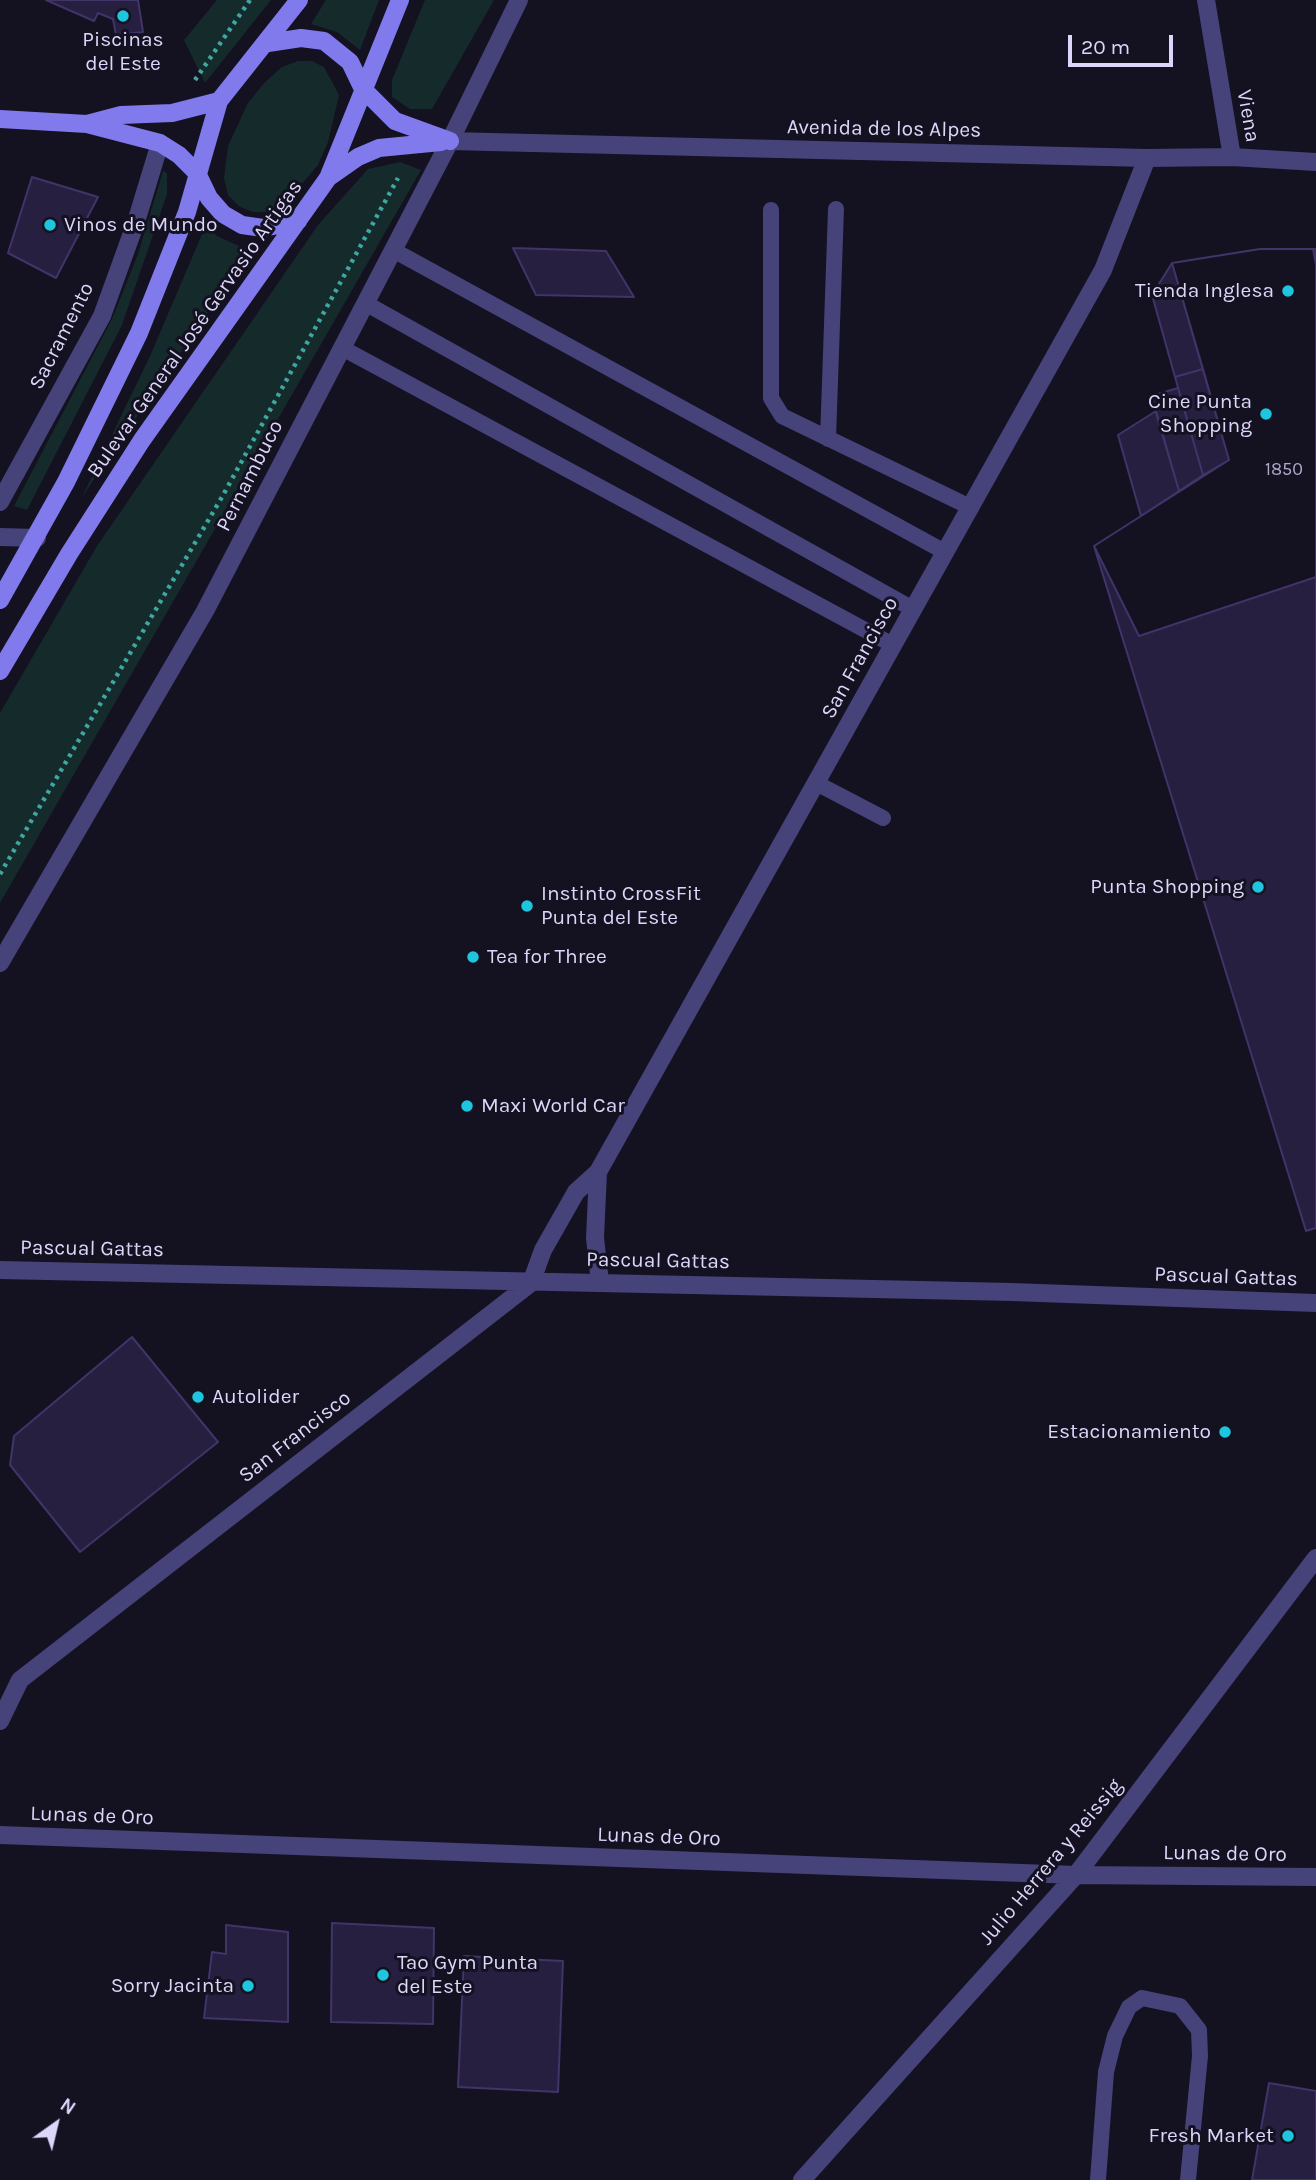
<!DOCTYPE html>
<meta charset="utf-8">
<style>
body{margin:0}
#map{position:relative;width:1316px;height:2180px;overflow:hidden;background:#141121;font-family:Karla,sans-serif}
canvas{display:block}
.north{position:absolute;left:21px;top:2089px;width:70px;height:70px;-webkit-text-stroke:5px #141121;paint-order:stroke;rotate:34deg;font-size:19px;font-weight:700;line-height:28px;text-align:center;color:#dcd7fa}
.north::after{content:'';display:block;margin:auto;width:24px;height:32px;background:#dcd7fa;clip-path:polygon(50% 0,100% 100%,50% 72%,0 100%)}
.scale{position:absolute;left:1068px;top:35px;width:105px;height:32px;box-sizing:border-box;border:4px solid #dcd7fa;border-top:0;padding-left:9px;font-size:21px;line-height:24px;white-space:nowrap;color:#dcd7fa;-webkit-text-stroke:5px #141121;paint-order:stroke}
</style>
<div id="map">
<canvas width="1316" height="2180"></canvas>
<div class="north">N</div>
<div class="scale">20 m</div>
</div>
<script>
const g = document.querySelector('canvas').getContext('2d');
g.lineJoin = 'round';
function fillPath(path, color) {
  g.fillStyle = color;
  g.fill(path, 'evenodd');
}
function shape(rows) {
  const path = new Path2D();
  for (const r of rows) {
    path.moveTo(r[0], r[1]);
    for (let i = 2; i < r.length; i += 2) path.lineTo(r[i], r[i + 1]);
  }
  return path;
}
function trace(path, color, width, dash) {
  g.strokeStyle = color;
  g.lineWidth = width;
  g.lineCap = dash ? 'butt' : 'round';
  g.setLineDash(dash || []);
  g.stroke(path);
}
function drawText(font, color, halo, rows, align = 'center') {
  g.font = font + ' Karla,sans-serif';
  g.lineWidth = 6;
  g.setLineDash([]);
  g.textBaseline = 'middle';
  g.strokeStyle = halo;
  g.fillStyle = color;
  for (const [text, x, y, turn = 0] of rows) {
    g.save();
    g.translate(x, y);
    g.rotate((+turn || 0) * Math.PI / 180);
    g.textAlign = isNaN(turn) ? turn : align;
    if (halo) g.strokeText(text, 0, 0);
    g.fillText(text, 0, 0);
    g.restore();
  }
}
const green = shape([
 [217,0,271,0,205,83,184,40],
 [326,0,379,0,360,50,337,32,311,24],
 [425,0,494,0,432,109,410,109,392,97,392,80],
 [298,61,312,61,324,67,339,95,328,142,318,165,288,200,269,212,253,212,240,207,228,195,224,178,228,146,248,103,264,83,282,67],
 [400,162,421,170,0,903,0,713,97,546,318,225,368,169],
 [163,171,167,173,167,194,122,325,27,510,14,506,112,319,138,254],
 [206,225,217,236,250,251,82,497,150,356]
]);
const building = shape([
 [46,0,138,0,143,32,116,35,113,19,98,13,94,21,46,0],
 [32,177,98,197,56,278,8,253,32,177],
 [513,248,606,251,634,297,536,295,513,248],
 [1260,249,1316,249,1316,1228,1306,1231,1094,546,1229,460,1172,263,1260,249],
 [1260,249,1313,249,1316,265,1316,577,1139,636,1094,546,1229,460,1172,263,1260,249],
 [1172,263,1203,369,1175,377,1152,295,1172,263],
 [1203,369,1229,460,1203,475,1175,377,1203,369],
 [1178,388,1203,475,1179,491,1151,396,1178,388],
 [1156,411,1179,491,1141,516,1118,435,1156,411],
 [132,1337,218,1442,80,1552,10,1465,14,1436,132,1337],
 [332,1923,434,1928,433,2024,331,2022,332,1923],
 [226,1925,288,1932,288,2022,204,2018,212,1952,226,1954,226,1925],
 [464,1956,563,1961,558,2092,458,2087,464,1956],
 [1269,2083,1316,2091,1316,2180,1252,2180,1269,2083]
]);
const path = shape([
 [195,80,250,0],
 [0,874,222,497,398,178]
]);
const lane = shape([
 [771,210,771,398,782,416,970,507],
 [393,250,945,552],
 [365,303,913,609],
 [342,348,893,645],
 [828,439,836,209],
 [816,783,883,818],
 [1098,2180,1106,2072,1115,2036,1129,2007,1142,1998,1180,2006,1199,2030,1200,2056,1188,2180]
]);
const street = shape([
 [1206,0,1232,157],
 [450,141,1147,158,1232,157,1316,162],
 [0,502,102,316,136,222,160,143],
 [0,537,37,538],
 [0,963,205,611,450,141,519,0],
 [598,1172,595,1238,600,1282],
 [0,1270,1012,1292,1316,1303],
 [0,1721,20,1680,531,1283,543,1250,576,1192,598,1172,1103,270,1147,158],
 [0,1835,1076,1875,1316,1877],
 [802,2180,1076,1875,1316,1558]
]);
const secondary = shape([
 [268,43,301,38,324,41,350,62,363,89,395,121,450,141],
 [0,119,87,124,160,143,179,155,197,173,209,198,223,214,242,225,263,228,298,221],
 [87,124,121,115,172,113,219,101],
 [328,178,358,157,379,148,441,142],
 [0,600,66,482,139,333,187,212,219,101,299,0],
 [0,671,69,554,142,440,328,178,400,0]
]);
const markers = [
 [123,16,7,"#1ec5de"],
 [50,225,7,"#1ec5de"],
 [1288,291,7,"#1ec5de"],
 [1266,414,7,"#1ec5de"],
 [1258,887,7,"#1ec5de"],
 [527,906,7,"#1ec5de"],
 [473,957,7,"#1ec5de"],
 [467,1106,7,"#1ec5de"],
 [198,1397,7,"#1ec5de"],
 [1225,1432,7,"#1ec5de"],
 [383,1975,7,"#1ec5de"],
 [248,1986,7,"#1ec5de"],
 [1288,2136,7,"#1ec5de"]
];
const numberNames = [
 ["1850",1284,470]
];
const poiNames = [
 ["Piscinas",123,40,"center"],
 ["del Este",123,64,"center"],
 ["Vinos de Mundo",64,225],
 ["Tienda Inglesa",1274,291,"right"],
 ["Cine Punta",1252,402,"right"],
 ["Shopping",1252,426,"right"],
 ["Punta Shopping",1244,887,"right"],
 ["Instinto CrossFit",541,894],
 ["Punta del Este",541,918],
 ["Tea for Three",487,957],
 ["Maxi World Car",481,1106],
 ["Autolider",212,1397],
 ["Estacionamiento",1211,1432,"right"],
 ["Tao Gym Punta",397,1963],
 ["del Este",397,1987],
 ["Sorry Jacinta",234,1986,"right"],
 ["Fresh Market",1274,2136,"right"]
];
const streetNames = [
 ["Viena",1248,116,80],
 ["Avenida de los Alpes",884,129,1],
 ["Bulevar General José Gervasio Artigas",195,329,-55],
 ["Sacramento",62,336,-63],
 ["Pernambuco",250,476,-63],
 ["San Francisco",860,658,-61],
 ["Pascual Gattas",92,1249,1],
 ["Pascual Gattas",658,1261,1],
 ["Pascual Gattas",1226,1277,2],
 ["San Francisco",295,1437,-38],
 ["Lunas de Oro",92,1816,2],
 ["Lunas de Oro",659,1837,2],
 ["Lunas de Oro",1225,1854,1],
 ["Julio Herrera y Reissig",1051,1862,-50]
];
fillPath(green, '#152b2b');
fillPath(building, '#271f40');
trace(building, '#403469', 2);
trace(path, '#3fa6a3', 4.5, [3.5, 5]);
trace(lane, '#46427a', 16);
trace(street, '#46427a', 18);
trace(secondary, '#817aed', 18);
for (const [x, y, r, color] of markers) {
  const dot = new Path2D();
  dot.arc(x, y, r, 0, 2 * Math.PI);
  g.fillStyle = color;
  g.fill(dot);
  trace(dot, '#141121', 2.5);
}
drawText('18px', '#afa9cc', null, numberNames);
drawText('21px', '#dcd7fa', '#141121', poiNames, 'left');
drawText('21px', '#dcd7fa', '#141121', streetNames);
</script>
